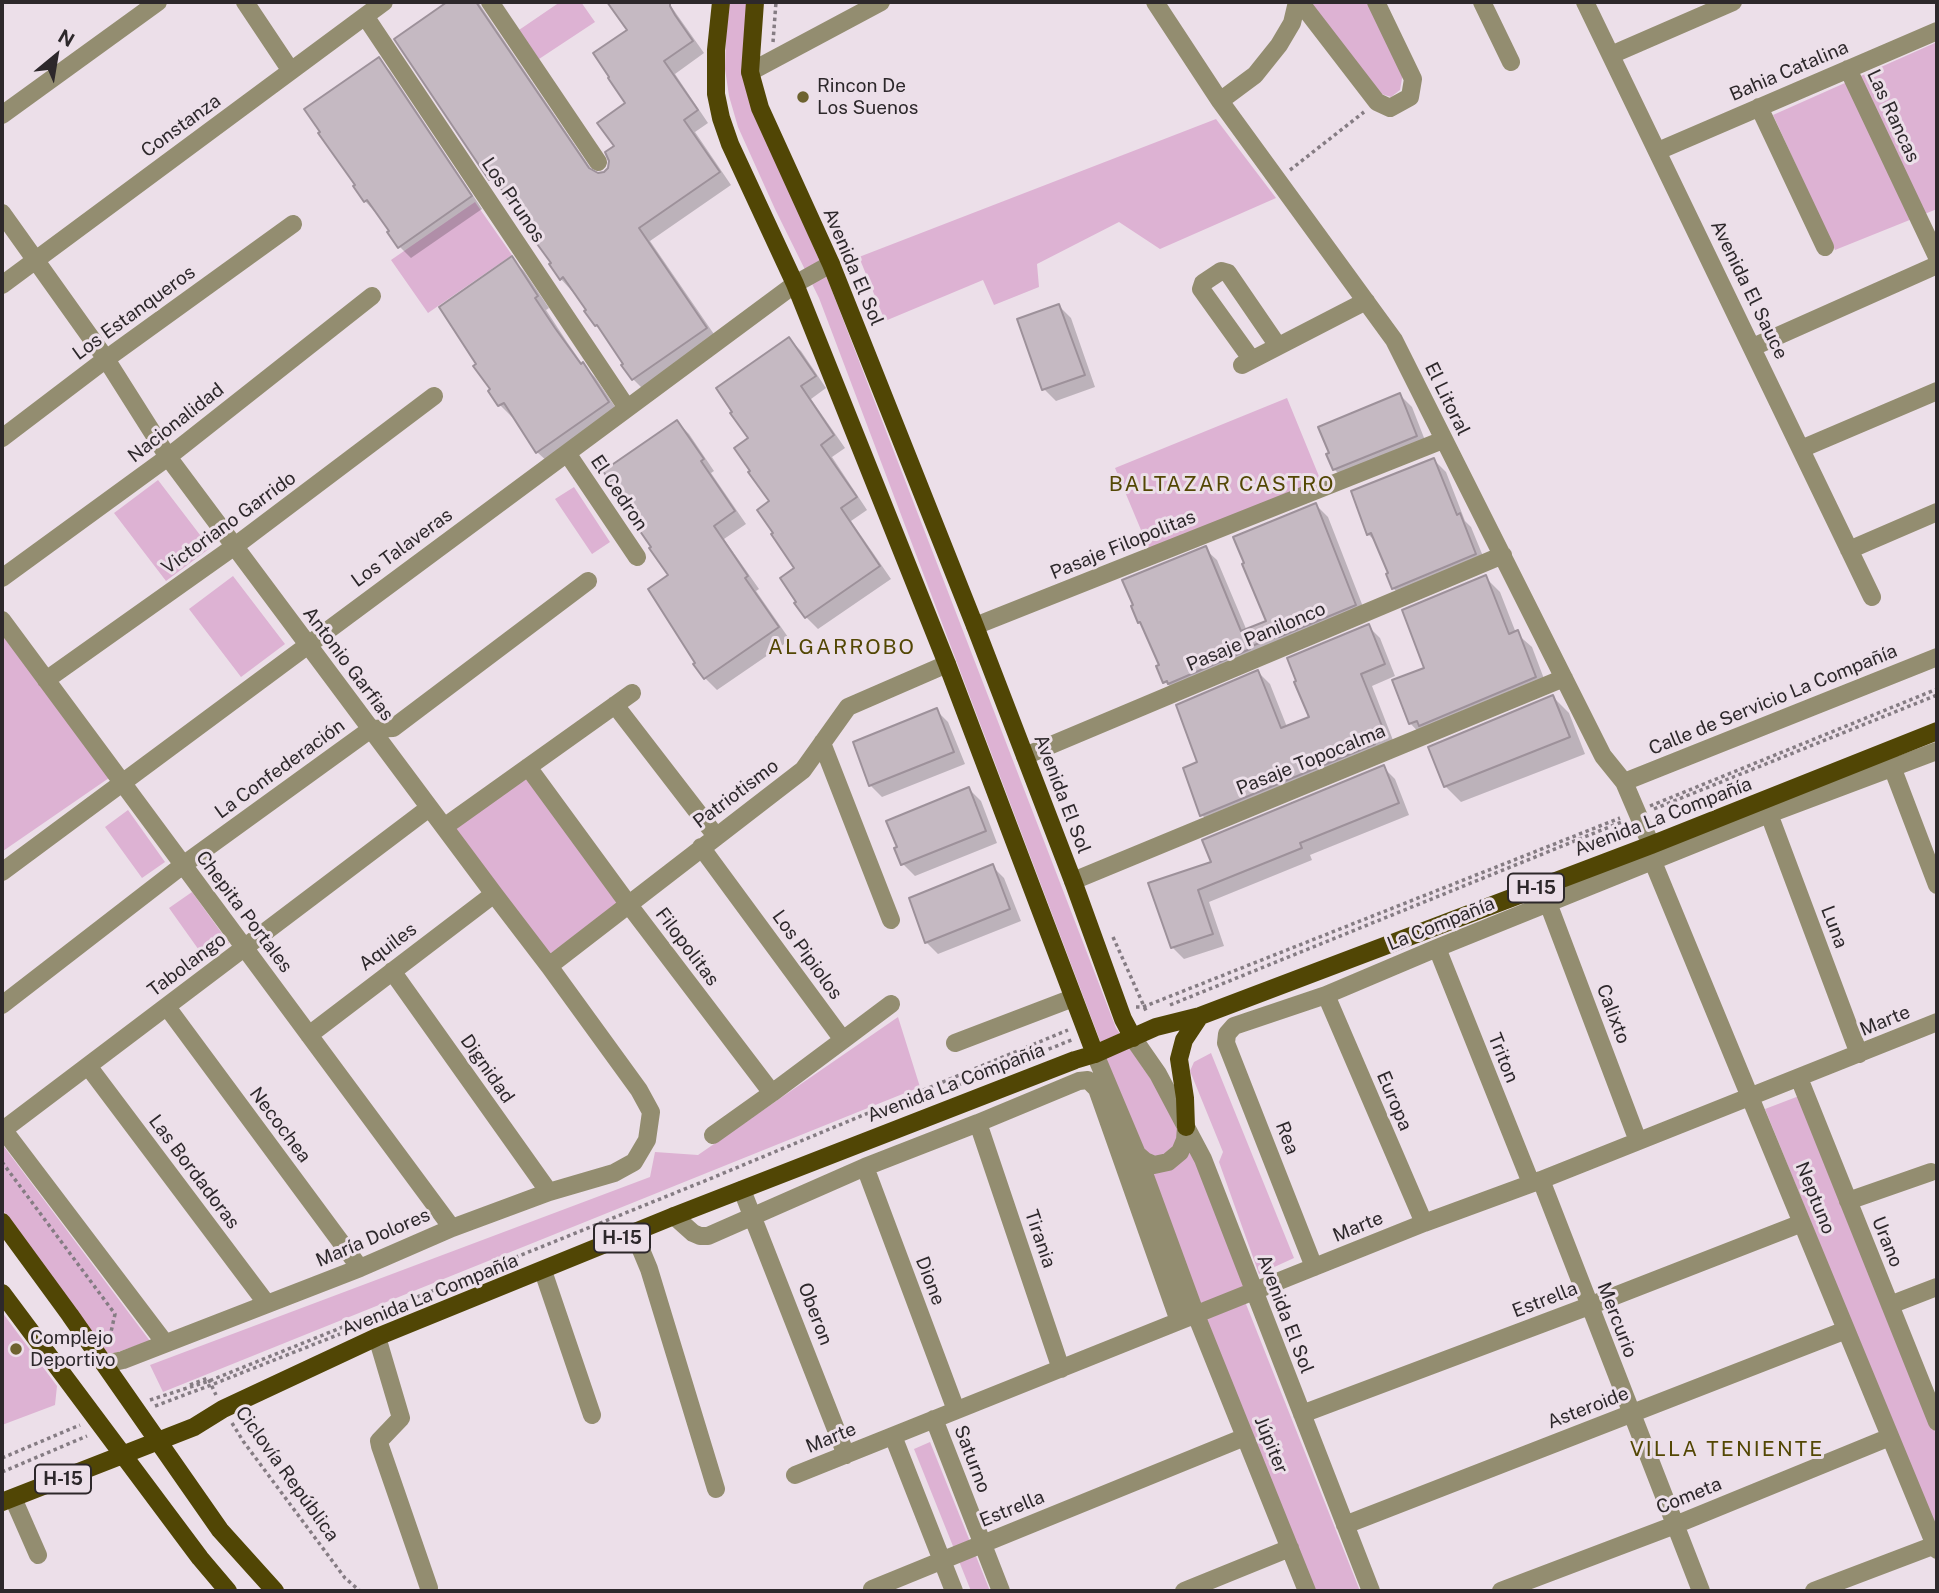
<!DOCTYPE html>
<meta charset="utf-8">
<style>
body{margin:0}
#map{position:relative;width:1939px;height:1593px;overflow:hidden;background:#ecdfe9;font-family:"Public Sans",sans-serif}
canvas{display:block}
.frame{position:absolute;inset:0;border:4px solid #2d282b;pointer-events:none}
.north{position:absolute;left:21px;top:21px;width:70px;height:70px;-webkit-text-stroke:5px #ecdfe9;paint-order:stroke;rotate:30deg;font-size:19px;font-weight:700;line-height:28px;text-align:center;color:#2d282b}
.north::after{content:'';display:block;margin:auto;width:24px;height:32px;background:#2d282b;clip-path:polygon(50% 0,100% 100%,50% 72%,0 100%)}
</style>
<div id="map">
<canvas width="1939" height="1593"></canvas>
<div class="frame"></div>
<div class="north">N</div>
</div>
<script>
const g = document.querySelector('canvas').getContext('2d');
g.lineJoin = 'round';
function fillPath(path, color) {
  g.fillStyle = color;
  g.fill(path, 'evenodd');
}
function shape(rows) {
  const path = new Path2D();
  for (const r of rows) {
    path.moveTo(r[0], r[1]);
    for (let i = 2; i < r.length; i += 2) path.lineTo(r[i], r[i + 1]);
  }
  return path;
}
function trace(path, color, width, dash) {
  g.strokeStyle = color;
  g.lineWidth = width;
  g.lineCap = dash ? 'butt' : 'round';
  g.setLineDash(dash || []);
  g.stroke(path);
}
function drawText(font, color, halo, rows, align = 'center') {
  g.font = font + ' "Public Sans",sans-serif';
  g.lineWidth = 6;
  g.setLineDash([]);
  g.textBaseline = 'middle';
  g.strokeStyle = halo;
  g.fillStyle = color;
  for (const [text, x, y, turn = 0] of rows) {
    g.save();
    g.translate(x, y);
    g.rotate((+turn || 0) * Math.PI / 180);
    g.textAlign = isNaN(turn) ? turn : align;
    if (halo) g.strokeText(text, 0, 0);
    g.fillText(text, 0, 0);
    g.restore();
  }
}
const green = shape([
 [560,2,581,2,595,22,539,59,519,30],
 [727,2,748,2,753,106,829,283,1116,1028,1184,1128,1252,1295,1244,1299,1360,1591,1315,1591,1138,1152,1099,1038,819,298,775,209,738,127,729,96,725,69],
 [1309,2,1370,2,1403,73,1400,90,1391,97,1378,93],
 [1937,42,1937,209,1835,250,1773,115],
 [1216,119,1276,198,1160,249,1119,222,1037,264,1039,287,994,305,983,280,885,321,859,257],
 [475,202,512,255,428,313,391,260],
 [1287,398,1325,491,1154,561,1115,468],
 [158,480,210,548,166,581,114,513],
 [574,487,610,542,592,554,555,499],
 [233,576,285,644,241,677,189,609],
 [2,633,109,778,3,851,2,850],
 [528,767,624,898,542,960,444,827],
 [128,810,165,862,142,878,105,827],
 [192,892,229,943,206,960,169,908],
 [898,1017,920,1087,163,1392,150,1365,650,1177,655,1152,698,1155],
 [1211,1053,1294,1258,1259,1274,1219,1162,1223,1152,1190,1071,1194,1062],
 [1799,1096,1937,1437,1937,1533,1765,1109],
 [2,1144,150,1341,109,1355,2,1209],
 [2,1312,57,1386,55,1405,2,1425],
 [930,1442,990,1591,971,1591,914,1449]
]);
const shadow = shape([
 [450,2,478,2,594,173,598,175,606,172,611,162,628,103,629,30,609,2,668,2,704,53,675,74,708,123,695,132,731,185,650,241,718,340,645,391,633,379,603,332,596,325,589,310,561,279,554,264,504,190,502,191,490,179,396,39],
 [378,59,390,71,482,209,411,258,399,246,392,231,365,201],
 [512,259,524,271,549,308,546,310,567,342,583,365,595,377,620,414,549,463,537,452,514,415,512,417,500,405],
 [1059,306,1071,318,1095,387,1056,401,1044,389],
 [789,339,801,351,826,388,811,399,845,448,832,457,867,510,851,521,891,579,818,629,806,617,797,603,797,568,771,501,751,438],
 [1400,395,1412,407,1428,448,1346,481,1334,469],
 [677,422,689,434,714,471,711,473,746,524,724,539,759,589,756,591,790,640,717,690,705,678,696,665,670,575],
 [1434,460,1446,472,1465,521,1471,527,1487,566,1405,600,1393,588,1390,574,1377,543,1368,534],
 [1316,505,1328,517,1367,617,1177,693,1165,682,1161,666,1145,627,1139,622,1205,549,1217,560,1247,631,1268,622],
 [1485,577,1500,592,1516,633,1532,647,1549,692,1424,738,1410,723,1426,669],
 [1368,626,1380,638,1395,676,1372,686,1396,748,1214,827,1202,815,1200,763,1258,672,1270,684,1287,727,1311,718],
 [1553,697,1569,713,1585,754,1461,802,1445,786],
 [936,710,948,722,965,764,882,797,870,785],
 [1383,767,1395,779,1409,815,1310,855,1312,860,1209,902,1224,946,1184,959,1172,947,1150,885,1214,863],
 [969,789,981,801,997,843,915,876,903,864,897,849],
 [992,866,1004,878,1021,921,938,954,926,942]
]);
const building = shape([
 [447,2,476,2,589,168,598,173,604,172,608,168,609,161,605,152,614,146,597,123,625,103,608,78,609,77,593,53,627,30,607,2,670,2,670,6,675,15,693,41,664,61,698,110,684,120,720,172,639,228,707,328,632,380,621,365,623,364,597,325,595,326,584,311,586,310,563,277,560,280,549,264,551,263,521,222,523,221,493,177,489,180,394,39,447,2],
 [379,57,472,196,398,248,387,232,389,231,367,200,364,202,353,186,355,185,318,133,320,132,304,109,379,57],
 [512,256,538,296,535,298,555,328,581,364,583,362,609,402,536,453,504,403,498,406,488,391,490,389,473,366,476,364,439,307,512,256],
 [1059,304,1085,375,1042,390,1017,319,1059,304],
 [789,337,816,376,801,386,834,435,821,445,857,497,841,508,880,566,805,618,794,603,796,602,780,578,794,568,771,534,773,533,757,510,769,501,748,472,750,471,734,448,748,438,730,413,732,412,716,388,789,337],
 [1400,393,1417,436,1333,470,1326,454,1329,453,1318,427,1400,393],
 [677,420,704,459,701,461,735,511,714,526,748,576,745,578,779,627,704,679,693,664,695,663,648,589,668,575,649,548,651,547,635,524,636,522,618,496,619,495,603,471,677,420],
 [1434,458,1457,515,1460,513,1476,554,1392,589,1386,574,1388,573,1371,533,1367,535,1351,491,1434,458],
 [1316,503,1356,605,1279,637,1278,636,1249,647,1250,649,1168,684,1167,681,1163,683,1156,666,1159,665,1140,622,1138,623,1131,606,1133,605,1122,580,1206,546,1241,631,1266,621,1242,564,1244,563,1233,537,1316,503],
 [1486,575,1509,634,1518,630,1536,677,1419,726,1417,721,1409,724,1392,680,1424,668,1402,610,1486,575],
 [1369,624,1385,664,1361,674,1386,736,1374,741,1375,744,1200,816,1183,768,1197,762,1176,705,1258,670,1281,728,1309,717,1294,682,1296,681,1287,658,1369,624],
 [1553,695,1570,737,1444,787,1428,747,1553,695],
 [937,708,954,752,869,786,853,742,937,708],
 [1384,765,1399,803,1300,843,1302,848,1198,890,1213,934,1171,948,1148,883,1211,862,1202,840,1384,765],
 [969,787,986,831,901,865,894,848,897,847,886,821,969,787],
 [993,864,1010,909,925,943,909,898,993,864]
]);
const path = shape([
 [773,42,776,2],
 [1290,170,1364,112],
 [1650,806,1937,689],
 [1654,809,1937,695],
 [1113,937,1147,1013],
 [1170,1005,1624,821],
 [1136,1007,1143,1007,1620,818],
 [951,1088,1074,1039],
 [2,1162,115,1314,109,1341],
 [190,1385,208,1378,216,1395],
 [150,1400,209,1381,707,1180,1068,1030],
 [155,1406,211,1385,340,1334],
 [232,1423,243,1441,345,1578,360,1591],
 [2,1458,80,1425],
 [2,1472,87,1436]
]);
const minor = shape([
 [245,2,291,71],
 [490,2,598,162],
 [1155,2,1220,101,1394,340,1603,756,1624,782,1651,845],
 [1300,2,1377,102,1390,108,1410,97,1413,79,1376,2],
 [1482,2,1511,62],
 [1585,2,1872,597],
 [365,16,627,408],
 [1611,55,1733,2],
 [1848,69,1937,257],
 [750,72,881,2],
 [1220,101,1255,75,1279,45,1292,23,1297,2],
 [1759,107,1825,247],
 [2,115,158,2],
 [1658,151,1937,31],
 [2,213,106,359,168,457,494,894,549,966,639,1090,651,1112,647,1140,634,1162,614,1173,549,1192,452,1228,360,1268,123,1360,105,1364],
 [2,285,384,2],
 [1753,347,1937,265],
 [1252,360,1201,289,1203,283,1221,271,1228,273,1278,346],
 [1242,365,1366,301],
 [2,438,106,359,293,224],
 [1801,449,1937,391],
 [567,453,637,557],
 [1849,550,1937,512],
 [2,578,168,457,372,296],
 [2,620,452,1228],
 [975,626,1443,440],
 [46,680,235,546,434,396],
 [615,705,716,836],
 [822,743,891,920],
 [1025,756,1503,555],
 [1889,759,1937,885],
 [528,767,629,905,772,1093,713,1135],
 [1624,782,1937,657],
 [1769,814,1859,1054],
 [444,827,632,693],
 [701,847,843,1040,891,1004],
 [1653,862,1937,1550],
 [2,872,795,284,831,264],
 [1073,881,1564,678],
 [1548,903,1638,1141],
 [1437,948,1531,1183],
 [549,966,803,770,848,707,947,664],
 [392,971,549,1192],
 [1326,995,1424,1223],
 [2,1005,183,865,371,729,393,728,588,581],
 [167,1007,360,1268],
 [309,1035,494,894],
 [1133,1038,1158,1074,1203,1159,1371,1591],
 [955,1043,1073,998],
 [1095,1054,1137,1154,1196,1315,1307,1591],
 [88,1066,267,1304],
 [1799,1078,1937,1422],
 [772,1093,843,1040],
 [978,1123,1061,1369],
 [2,1128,165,1343],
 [3,1130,429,808],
 [1137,1154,1145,1161,1154,1165,1168,1162,1180,1152,1185,1140,1186,1127],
 [865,1167,956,1410],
 [1541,1180,1701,1591],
 [742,1190,846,1455],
 [1848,1201,1931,1172],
 [674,1216,693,1233,700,1236,708,1236,865,1167,978,1123,1079,1081,1088,1080,1097,1089,1179,1321],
 [634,1233,649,1269,716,1489],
 [1314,1267,1226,1043,1227,1034,1234,1026,1326,995,1437,948,1769,814,1937,751],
 [543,1271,592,1415],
 [1890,1305,1937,1287],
 [377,1337,401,1418,379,1441,380,1446,429,1588],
 [1302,1414,1589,1306,1802,1223],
 [934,1419,1001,1591],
 [893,1436,954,1591],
 [795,1475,1424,1223,1541,1180,1937,1022],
 [13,1498,38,1555],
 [1345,1525,1846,1330],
 [872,1589,1245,1437],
 [1184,1591,1290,1548],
 [1501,1591,1675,1525,1890,1437],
 [1814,1591,1935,1545]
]);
const major = shape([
 [721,2,716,50,716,94,721,118,730,144,795,284,947,664,1095,1054],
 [755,2,750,72,760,108,831,264,975,626,1073,881,1123,1019,1133,1038],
 [1186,1127,1185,1098,1179,1059,1184,1040,1200,1016],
 [2,1222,70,1315,220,1530,275,1591],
 [2,1293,200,1558,228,1591],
 [2,1502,194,1427,223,1409,377,1337,674,1216,1075,1060,1095,1054,1156,1027,1200,1016,1651,845,1937,731]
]);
const markers = [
 [803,97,7,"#6d622f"],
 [16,1349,7,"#6d622f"]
];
const shields = [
 [1536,888,56],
 [622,1238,56],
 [63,1479,56]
];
const shieldNames = [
 ["H-15",1536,888],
 ["H-15",622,1238],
 ["H-15",63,1479]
];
const streetNames = [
 ["Bahia Catalina",1789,71,-23],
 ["Las Rancas",1893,116,65],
 ["Constanza",181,126,-36],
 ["Los Prunos",513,200,56],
 ["Avenida El Sol",853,267,67],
 ["Avenida El Sauce",1749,290,64],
 ["Los Estanqueros",134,313,-36],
 ["El Litoral",1447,399,64],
 ["Nacionalidad",176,423,-38],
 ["El Cedron",619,493,56],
 ["Victoriano Garrido",229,523,-36],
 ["Pasaje Filopolitas",1123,545,-22],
 ["Los Talaveras",402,548,-36],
 ["Pasaje Panilonco",1256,637,-23],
 ["Antonio Garfias",348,664,53],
 ["Calle de Servicio La Compañía",1773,700,-22],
 ["Pasaje Topocalma",1311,760,-22],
 ["La Confederación",280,769,-36],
 ["Patriotismo",736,794,-37],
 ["Avenida El Sol",1062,794,69],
 ["Avenida La Compañía",1663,817,-21],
 ["Chepita Portales",244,912,53],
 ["La Compañía",1441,924,-22],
 ["Luna",1834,927,69],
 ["Aquiles",388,947,-37],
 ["Filopolitas",687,947,53],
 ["Los Pipiolos",807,955,54],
 ["Tabolango",187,965,-37],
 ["Calixto",1613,1014,69],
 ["Marte",1885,1021,-22],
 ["Triton",1503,1058,68],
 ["Dignidad",487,1069,55],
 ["Avenida La Compañía",956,1083,-21],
 ["Europa",1394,1101,67],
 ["Necochea",280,1125,53],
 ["Rea",1287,1138,69],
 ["Las Bordadoras",194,1172,53],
 ["Neptuno",1815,1198,68],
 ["Marte",1358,1227,-22],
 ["María Dolores",373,1238,-23],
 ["Tirania",1040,1239,71],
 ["Urano",1887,1242,68],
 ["Dione",930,1281,69],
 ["Avenida La Compañía",430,1295,-22],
 ["Estrella",1545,1300,-21],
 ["Oberon",815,1314,69],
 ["Avenida El Sol",1285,1314,69],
 ["Mercurio",1617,1320,69],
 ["Asteroide",1588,1408,-21],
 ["Marte",831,1438,-22],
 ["Júpiter",1271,1445,68],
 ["Saturno",972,1459,69],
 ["Ciclovía República",287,1474,54],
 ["Cometa",1689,1496,-22],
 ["Estrella",1012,1509,-22]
];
const poiNames = [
 ["Rincon De",817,86],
 ["Los Suenos",817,108],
 ["Complejo",30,1338],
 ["Deportivo",30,1360]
];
const neighbourhoodNames = [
 ["BALTAZAR CASTRO",1222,485],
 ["ALGARROBO",842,648],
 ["VILLA TENIENTE",1727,1450]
];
fillPath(green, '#ddb2d3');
fillPath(shadow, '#0003');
fillPath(building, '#c5b9c2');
trace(building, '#9d919a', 2);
trace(path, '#857c83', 3.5, [3.5, 3.5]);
trace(minor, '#938d70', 18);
trace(major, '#514605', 18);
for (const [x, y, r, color] of markers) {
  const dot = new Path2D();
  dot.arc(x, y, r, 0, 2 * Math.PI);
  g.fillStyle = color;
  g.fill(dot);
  trace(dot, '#ecdfe9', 2.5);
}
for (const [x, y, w] of shields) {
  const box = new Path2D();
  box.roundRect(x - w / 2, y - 14.5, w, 29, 5);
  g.fillStyle = '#ecdfe9';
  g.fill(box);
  trace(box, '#2d282b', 2);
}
drawText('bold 18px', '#2d282b', null, shieldNames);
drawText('19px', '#2d282b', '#ecdfe9', streetNames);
drawText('19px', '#2d282b', '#ecdfe9', poiNames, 'left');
g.letterSpacing = '2px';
drawText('21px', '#534704', '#ecdfe9', neighbourhoodNames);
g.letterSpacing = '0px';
</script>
